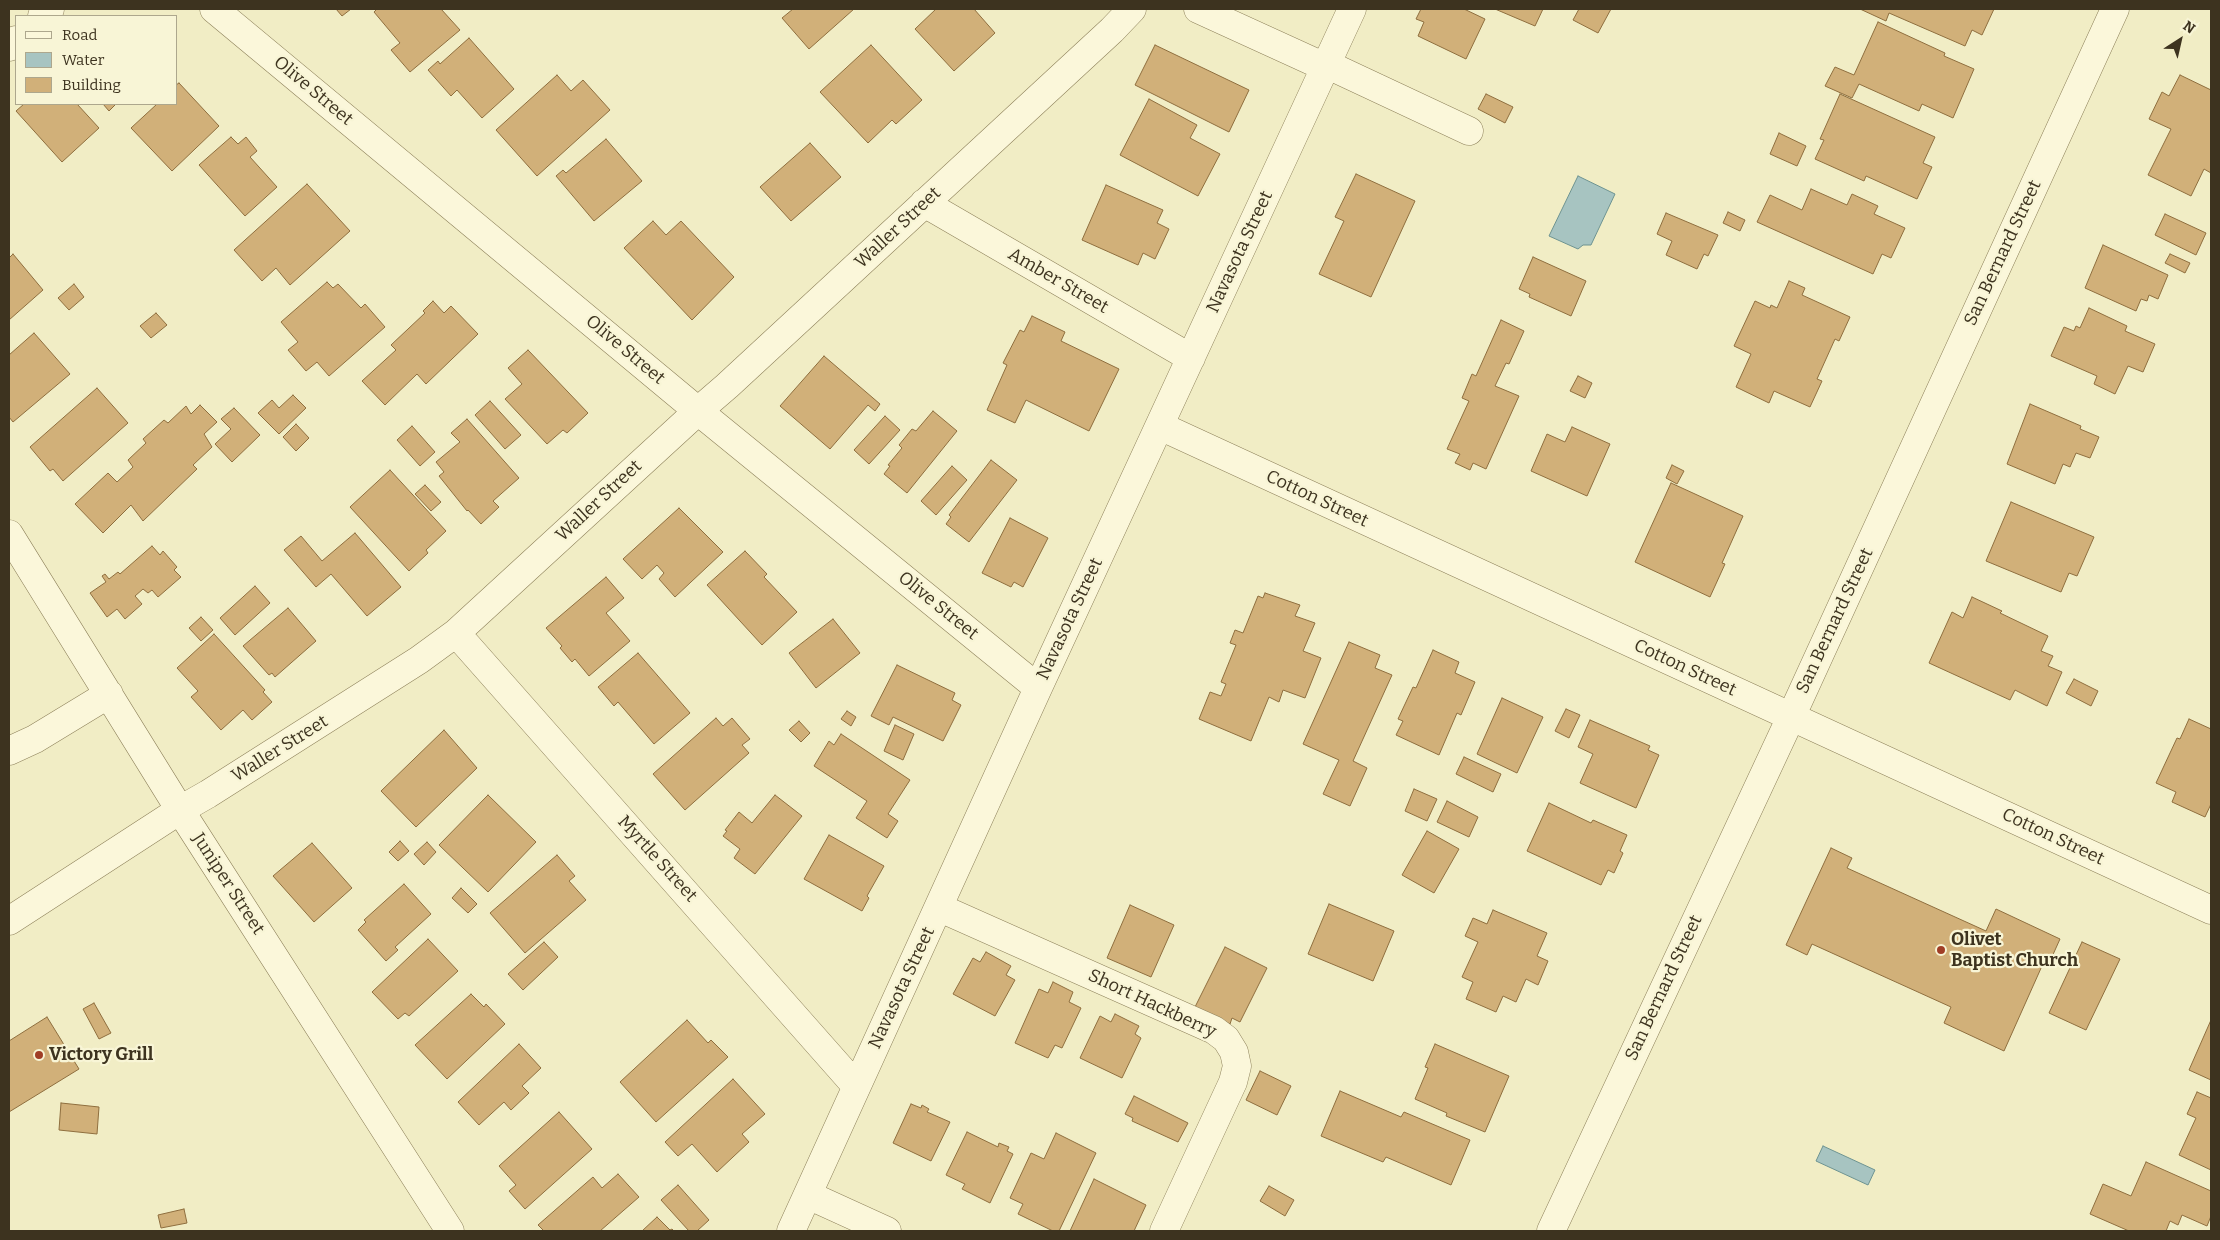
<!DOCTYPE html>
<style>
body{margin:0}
#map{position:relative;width:2220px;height:1240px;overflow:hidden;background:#f1edc5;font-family:Bitter,serif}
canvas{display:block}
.frame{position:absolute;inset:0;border:10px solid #3d331f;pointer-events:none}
.legend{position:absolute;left:15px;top:15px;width:162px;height:90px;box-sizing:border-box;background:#f8f5d6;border:1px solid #ada78d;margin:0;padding:6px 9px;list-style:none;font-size:15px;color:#3d331f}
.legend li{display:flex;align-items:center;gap:10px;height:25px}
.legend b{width:25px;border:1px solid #ada78d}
.north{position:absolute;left:2155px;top:15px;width:50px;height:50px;-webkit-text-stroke:4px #f8f5d6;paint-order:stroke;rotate:35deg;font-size:14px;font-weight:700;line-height:20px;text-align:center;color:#3d331f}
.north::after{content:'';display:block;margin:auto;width:18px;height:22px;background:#3d331f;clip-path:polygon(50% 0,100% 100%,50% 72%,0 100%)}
</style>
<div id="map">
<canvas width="2220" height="1240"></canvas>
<div class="frame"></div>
<ul class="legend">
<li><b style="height:6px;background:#fbf7da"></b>Road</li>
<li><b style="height:14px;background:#a7c4c1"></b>Water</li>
<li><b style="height:14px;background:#d1b079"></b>Building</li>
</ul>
<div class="north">N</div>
</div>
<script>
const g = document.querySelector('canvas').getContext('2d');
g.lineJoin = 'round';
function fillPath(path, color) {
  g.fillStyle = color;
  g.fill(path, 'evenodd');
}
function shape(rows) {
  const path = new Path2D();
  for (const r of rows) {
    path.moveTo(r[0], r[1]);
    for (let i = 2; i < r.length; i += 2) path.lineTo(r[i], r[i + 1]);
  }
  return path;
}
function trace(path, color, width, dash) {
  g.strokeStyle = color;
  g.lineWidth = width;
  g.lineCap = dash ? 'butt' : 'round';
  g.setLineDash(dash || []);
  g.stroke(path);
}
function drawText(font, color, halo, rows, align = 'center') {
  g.font = font + ' Bitter,serif';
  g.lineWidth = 4.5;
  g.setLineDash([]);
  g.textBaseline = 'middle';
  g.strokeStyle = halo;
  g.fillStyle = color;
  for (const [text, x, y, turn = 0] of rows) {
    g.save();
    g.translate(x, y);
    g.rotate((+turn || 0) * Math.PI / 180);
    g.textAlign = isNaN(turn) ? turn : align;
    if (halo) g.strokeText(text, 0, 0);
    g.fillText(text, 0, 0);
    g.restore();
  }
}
const water = shape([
 [1578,176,1615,194,1591,245,1583,245,1578,249,1549,236,1578,176],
 [1823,1146,1875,1170,1868,1185,1816,1161,1823,1146]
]);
const building = shape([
 [336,9,351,9,342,16,336,9],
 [377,9,441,9,460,30,410,72,391,50,400,43,374,12,377,9],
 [793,9,854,9,809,49,782,18,793,9],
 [936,9,974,9,995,33,954,71,915,29,936,9],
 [1421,9,1464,9,1485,19,1466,59,1418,36,1424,22,1416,19,1421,9],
 [1495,9,1543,9,1535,26,1495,9],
 [1579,9,1611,9,1598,33,1573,20,1579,9],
 [1860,9,1994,9,1982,35,1972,30,1965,46,1889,13,1886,21,1860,9],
 [1878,22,1945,53,1944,56,1974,69,1953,118,1922,104,1919,111,1859,84,1852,98,1825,86,1835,67,1854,75,1878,22],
 [469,38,514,89,482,118,457,90,451,96,428,70,438,61,440,64,469,38],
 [871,45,922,100,896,124,892,120,868,143,820,92,871,45],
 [1155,45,1249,90,1229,132,1135,85,1155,45],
 [557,75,571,91,583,80,610,110,537,176,496,130,557,75],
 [2180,75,2211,90,2211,173,2204,169,2191,196,2148,175,2171,129,2149,119,2162,92,2169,96,2180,75],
 [179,83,219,126,172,171,131,128,157,104,176,104,176,85,179,83],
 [1486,94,1513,107,1505,123,1478,109,1486,94],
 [1840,94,1935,137,1923,163,1932,167,1917,199,1866,176,1864,181,1815,159,1824,140,1820,139,1840,94],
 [1149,99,1197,125,1190,138,1220,154,1198,196,1120,155,1149,99],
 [24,104,77,104,99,128,62,162,16,111,24,104],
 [103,104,116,104,109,111,103,104],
 [1779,133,1806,146,1797,166,1770,154,1779,133],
 [231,137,238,144,246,137,257,151,250,157,277,187,245,216,199,165,231,137],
 [606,139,642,181,594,221,556,176,563,170,566,173,606,139],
 [810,143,841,177,791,221,760,187,810,143],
 [1356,174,1415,201,1371,297,1319,274,1344,221,1335,217,1356,174],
 [307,184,350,231,290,285,276,268,262,281,234,250,307,184],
 [1106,185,1163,210,1157,223,1169,229,1155,259,1143,253,1138,265,1082,240,1106,185],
 [1811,189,1847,205,1852,194,1878,206,1874,214,1905,228,1891,258,1882,254,1873,274,1757,222,1770,195,1802,210,1811,189],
 [1728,212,1745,220,1740,231,1723,223,1728,212],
 [1666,213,1718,235,1708,256,1704,254,1697,269,1666,255,1672,241,1657,234,1666,213],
 [2165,214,2206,233,2196,255,2155,235,2165,214],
 [653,221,666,235,681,221,734,277,692,320,624,248,653,221],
 [2103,245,2168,275,2158,299,2149,295,2147,301,2141,299,2136,311,2085,288,2103,245],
 [13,254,43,290,9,320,9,258,13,254],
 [2170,254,2190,263,2185,273,2165,263,2170,254],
 [1533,257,1586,281,1571,316,1529,297,1530,294,1519,289,1533,257],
 [1789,281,1805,288,1802,295,1850,317,1839,341,1835,339,1817,379,1822,381,1810,407,1774,391,1769,403,1736,387,1751,354,1734,346,1755,301,1770,308,1771,305,1777,308,1789,281],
 [327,282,333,288,338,284,361,308,365,304,385,327,329,376,317,362,306,371,288,350,298,342,281,322,327,282],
 [74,284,84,297,69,310,58,298,74,284],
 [433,301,444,313,451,306,478,334,426,384,417,374,385,405,362,381,396,350,391,345,425,313,423,311,433,301],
 [2089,308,2127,326,2125,331,2155,344,2143,372,2128,366,2115,394,2094,384,2097,376,2051,356,2064,327,2074,331,2076,326,2080,328,2089,308],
 [156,313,167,325,151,338,140,326,156,313],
 [1032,316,1065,332,1061,341,1119,369,1089,431,1026,400,1015,423,987,410,1007,365,1003,363,1020,330,1024,332,1032,316],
 [1501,320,1524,331,1509,364,1506,363,1495,386,1519,396,1486,469,1473,463,1470,470,1455,463,1460,454,1447,449,1469,401,1462,398,1472,374,1476,376,1501,320],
 [34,333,70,374,13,422,9,417,9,355,34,333],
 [528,350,588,413,567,433,563,430,547,444,505,399,522,384,508,368,528,350],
 [824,356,880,404,875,411,868,405,830,449,780,406,824,356],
 [1578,376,1592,383,1585,398,1570,391,1578,376],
 [97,388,128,423,63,481,53,469,50,471,30,447,97,388],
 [293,395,306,408,279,434,258,413,272,400,279,408,293,395],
 [490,401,521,435,505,449,475,415,490,401],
 [2030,404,2081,426,2080,429,2099,437,2090,458,2076,453,2070,467,2063,464,2055,484,2007,464,2030,404],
 [200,405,217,422,204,434,212,447,193,465,197,469,143,521,131,505,103,533,75,504,108,473,117,482,133,467,128,460,146,443,143,439,164,420,168,423,186,406,191,414,200,405],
 [234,408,260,435,232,462,215,444,231,429,221,419,234,408],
 [933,411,957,431,907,493,884,474,890,466,888,465,902,448,899,445,912,429,916,431,933,411],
 [885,416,900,430,869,464,854,450,885,416],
 [467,419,519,478,493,501,499,507,481,524,468,510,467,511,439,476,444,472,436,462,460,442,451,433,467,419],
 [296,424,309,438,296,451,283,437,296,424],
 [412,426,435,452,420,466,397,440,412,426],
 [1572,427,1610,444,1587,496,1531,471,1547,434,1565,442,1572,427],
 [991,460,1017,480,969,542,946,524,951,517,949,515,991,460],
 [1672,465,1684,471,1677,484,1666,478,1672,465],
 [952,466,967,480,936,515,921,501,952,466],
 [390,470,446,531,426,550,428,553,409,571,350,507,390,470],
 [1671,483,1743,516,1722,563,1725,564,1710,597,1635,562,1671,483],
 [425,485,441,502,431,511,415,494,425,485],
 [2011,502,2094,537,2077,576,2069,573,2061,592,1986,561,2011,502],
 [679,508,723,552,675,597,659,579,664,573,657,565,642,579,623,559,679,508],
 [1010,518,1048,538,1023,587,1014,582,1011,587,982,573,1010,518],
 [355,533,401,587,367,616,331,574,316,587,284,550,301,536,322,561,355,533],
 [152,546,160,555,163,551,177,567,174,570,181,577,158,597,152,590,148,593,143,589,135,596,142,604,125,619,117,609,107,617,90,593,106,582,102,576,105,574,109,579,118,572,120,574,152,546],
 [745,551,767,574,764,577,797,612,762,645,707,585,745,551],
 [606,577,624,598,606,613,630,641,589,676,575,659,572,662,560,648,562,646,546,628,606,577],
 [255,586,270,603,235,635,220,618,255,586],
 [1265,593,1300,605,1295,616,1315,623,1303,651,1321,658,1305,698,1283,690,1279,702,1269,697,1251,741,1199,719,1210,692,1221,696,1226,684,1221,682,1236,645,1230,643,1235,630,1243,633,1258,596,1263,598,1265,593],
 [1972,597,2002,611,2000,613,2048,636,2041,651,2053,656,2048,666,2062,672,2047,706,2015,690,2010,700,1929,663,1952,612,1963,618,1972,597],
 [288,608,316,641,275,677,272,673,269,675,243,646,288,608],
 [201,617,213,630,201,641,189,628,201,617],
 [833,619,860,653,816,688,789,653,833,619],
 [214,634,265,690,263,692,272,702,252,720,243,710,221,730,191,697,198,691,177,668,214,634],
 [1349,642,1380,655,1375,668,1392,675,1353,761,1367,768,1350,806,1323,794,1339,760,1303,744,1349,642],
 [1433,650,1459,662,1455,673,1475,682,1461,715,1457,713,1439,755,1396,735,1403,721,1398,719,1413,687,1416,688,1433,650],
 [638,653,690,713,654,744,618,702,614,706,598,687,638,653],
 [897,665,955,693,952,700,961,705,943,741,893,717,889,725,871,716,897,665],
 [2074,679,2098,691,2091,706,2066,693,2074,679],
 [1502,698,1543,717,1517,773,1477,754,1502,698],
 [1566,709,1580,715,1569,738,1555,731,1566,709],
 [847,711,856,717,851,726,841,719,847,711],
 [716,718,723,726,732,718,750,739,742,745,749,753,685,810,653,774,716,718],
 [2189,719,2211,729,2211,804,2205,817,2172,802,2176,792,2156,783,2177,738,2180,739,2189,719],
 [1590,720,1650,746,1648,750,1659,755,1636,808,1580,783,1593,754,1578,747,1590,720],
 [799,721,810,733,801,742,789,730,799,721],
 [895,725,914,734,903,760,884,751,895,725],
 [444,730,477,768,416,827,381,791,444,730],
 [841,734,910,780,888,814,898,821,887,838,856,818,867,801,814,766,829,741,834,745,841,734],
 [1464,757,1501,774,1493,792,1456,774,1464,757],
 [1414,789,1437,799,1427,821,1405,811,1414,789],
 [488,795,536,842,488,892,439,845,488,795],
 [775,795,802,816,755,874,734,858,740,849,723,836,727,831,725,830,739,812,752,823,775,795],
 [1447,801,1478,817,1469,837,1437,822,1447,801],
 [1549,803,1591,823,1593,820,1627,835,1620,851,1623,853,1614,873,1608,870,1601,885,1527,851,1549,803],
 [1427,831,1459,849,1434,893,1402,875,1427,831],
 [829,835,884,866,867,896,869,898,862,911,804,879,829,835],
 [400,841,409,851,398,861,389,852,400,841],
 [427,842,436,852,424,865,414,854,427,842],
 [312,843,352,888,314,922,273,876,312,843],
 [1831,848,1852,858,1847,868,1986,931,1996,909,2060,939,2051,959,2046,957,2004,1051,1944,1023,1951,1007,1812,944,1807,955,1786,945,1831,848],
 [557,855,575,876,569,881,586,900,525,953,490,913,557,855],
 [404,884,431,914,395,947,398,950,386,961,358,930,366,922,364,920,404,884],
 [461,888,477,904,468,913,452,898,461,888],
 [1329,904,1394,931,1373,981,1308,954,1329,904],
 [1130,905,1174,925,1151,977,1107,958,1130,905],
 [1493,910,1547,933,1537,956,1548,961,1538,985,1526,979,1516,1002,1503,996,1496,1012,1466,999,1473,982,1462,977,1478,942,1465,936,1473,918,1487,924,1493,910],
 [428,939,458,971,409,1016,405,1013,398,1019,372,992,428,939],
 [544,942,558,957,523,990,508,974,544,942],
 [2082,942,2120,959,2086,1030,2049,1013,2082,942],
 [1225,947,1267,968,1240,1022,1232,1018,1230,1024,1195,1007,1225,947],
 [986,952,1011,966,1006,975,1015,980,995,1016,953,994,973,958,980,962,986,952],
 [1053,982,1073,992,1069,1002,1081,1008,1062,1048,1055,1045,1048,1058,1015,1043,1039,989,1048,993,1053,982],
 [471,994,484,1007,486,1004,505,1024,447,1079,415,1045,471,994],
 [94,1003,111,1033,99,1039,83,1009,94,1003],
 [1115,1014,1139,1026,1135,1034,1141,1038,1122,1078,1080,1058,1100,1016,1111,1022,1115,1014],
 [47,1017,79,1069,9,1112,9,1041,47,1017],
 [687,1020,708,1043,711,1040,728,1057,656,1122,620,1082,687,1020],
 [2211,1020,2211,1080,2189,1070,2211,1020],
 [519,1044,541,1068,522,1086,529,1093,511,1110,504,1102,479,1125,458,1102,519,1044],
 [1435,1044,1509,1076,1485,1132,1446,1116,1447,1113,1415,1099,1428,1068,1425,1067,1435,1044],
 [1260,1071,1291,1086,1277,1115,1246,1100,1260,1071],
 [733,1079,765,1114,742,1134,749,1142,717,1172,692,1144,678,1156,665,1142,733,1079],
 [1340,1091,1401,1117,1404,1112,1470,1140,1451,1185,1386,1157,1383,1162,1321,1136,1340,1091],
 [2197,1092,2211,1098,2211,1170,2179,1155,2196,1118,2187,1114,2197,1092],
 [1134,1096,1188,1123,1178,1142,1132,1121,1133,1118,1125,1114,1134,1096],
 [61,1103,99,1107,97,1134,59,1130,61,1103],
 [911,1104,921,1108,922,1105,929,1109,927,1112,950,1122,931,1161,893,1143,911,1104],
 [559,1112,592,1149,525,1209,509,1191,516,1185,499,1166,559,1112],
 [967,1132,998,1147,999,1143,1009,1147,1007,1151,1013,1154,990,1203,962,1189,965,1184,946,1175,967,1132],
 [1056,1133,1096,1153,1059,1231,1053,1231,1018,1214,1023,1204,1010,1198,1031,1153,1044,1159,1056,1133],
 [2146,1162,2211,1191,2211,1216,2207,1226,2182,1215,2178,1225,2170,1221,2166,1231,2129,1231,2090,1214,2103,1184,2131,1196,2146,1162],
 [618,1174,639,1197,600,1231,544,1231,538,1225,593,1177,602,1188,618,1174],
 [1094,1179,1146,1205,1134,1231,1070,1231,1094,1179],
 [678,1185,709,1220,697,1231,689,1231,661,1200,678,1185],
 [1269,1186,1294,1200,1285,1216,1260,1201,1269,1186],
 [184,1209,187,1223,161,1228,158,1215,184,1209],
 [657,1217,670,1230,672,1229,674,1231,642,1231,657,1217]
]);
const minor = shape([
 [214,9,698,411,1038,688],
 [1198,9,1325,67],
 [42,16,50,9],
 [9,47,16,40],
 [1326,64,1469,131],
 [924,203,1191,358],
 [1160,426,2211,910],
 [9,534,180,810,450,1231],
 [456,633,856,1086],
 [9,751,35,739,109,694],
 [940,908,1214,1030,1226,1039,1234,1052,1237,1066,1233,1082,1164,1231],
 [9,921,180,810,208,794,419,660,456,633,698,411,727,386,1112,30,1132,9],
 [808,1195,887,1231],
 [791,1231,1038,688,1352,9],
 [1551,1231,1791,717,2115,9]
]);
const markers = [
 [1941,950,5,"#a03e26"],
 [39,1055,5,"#a03e26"]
];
const streetNames = [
 ["Olive Street",313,91,40],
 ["Waller Street",898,228,-43],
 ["Navasota Street",1240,252,-65],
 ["San Bernard Street",2003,253,-65],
 ["Amber Street",1058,281,30],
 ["Olive Street",625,350,40],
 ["Cotton Street",1317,499,25],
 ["Waller Street",599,501,-43],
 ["Olive Street",938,606,39],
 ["Navasota Street",1070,619,-65],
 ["San Bernard Street",1835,621,-65],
 ["Cotton Street",1685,668,25],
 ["Waller Street",280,749,-32],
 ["Cotton Street",2053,837,25],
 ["Myrtle Street",657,859,48],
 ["Juniper Street",228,884,57],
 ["Navasota Street",902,988,-65],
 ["San Bernard Street",1664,988,-65],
 ["Short Hackberry",1152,1004,25]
];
const poiNames = [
 ["Olivet",1951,940],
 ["Baptist Church",1951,961],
 ["Victory Grill",49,1055]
];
fillPath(water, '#a7c4c1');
trace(water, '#6d9391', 1);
fillPath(building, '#d1b079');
trace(building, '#8e6e3e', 1);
trace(minor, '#8d805a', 29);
trace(minor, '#fbf7da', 28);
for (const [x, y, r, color] of markers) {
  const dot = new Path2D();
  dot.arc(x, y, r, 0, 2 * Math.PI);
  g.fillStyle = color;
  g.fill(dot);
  trace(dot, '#f8f5d6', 2);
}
drawText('18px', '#3d331f', '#f8f5d6', streetNames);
drawText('bold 18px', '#3d331f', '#f8f5d6', poiNames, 'left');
</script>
